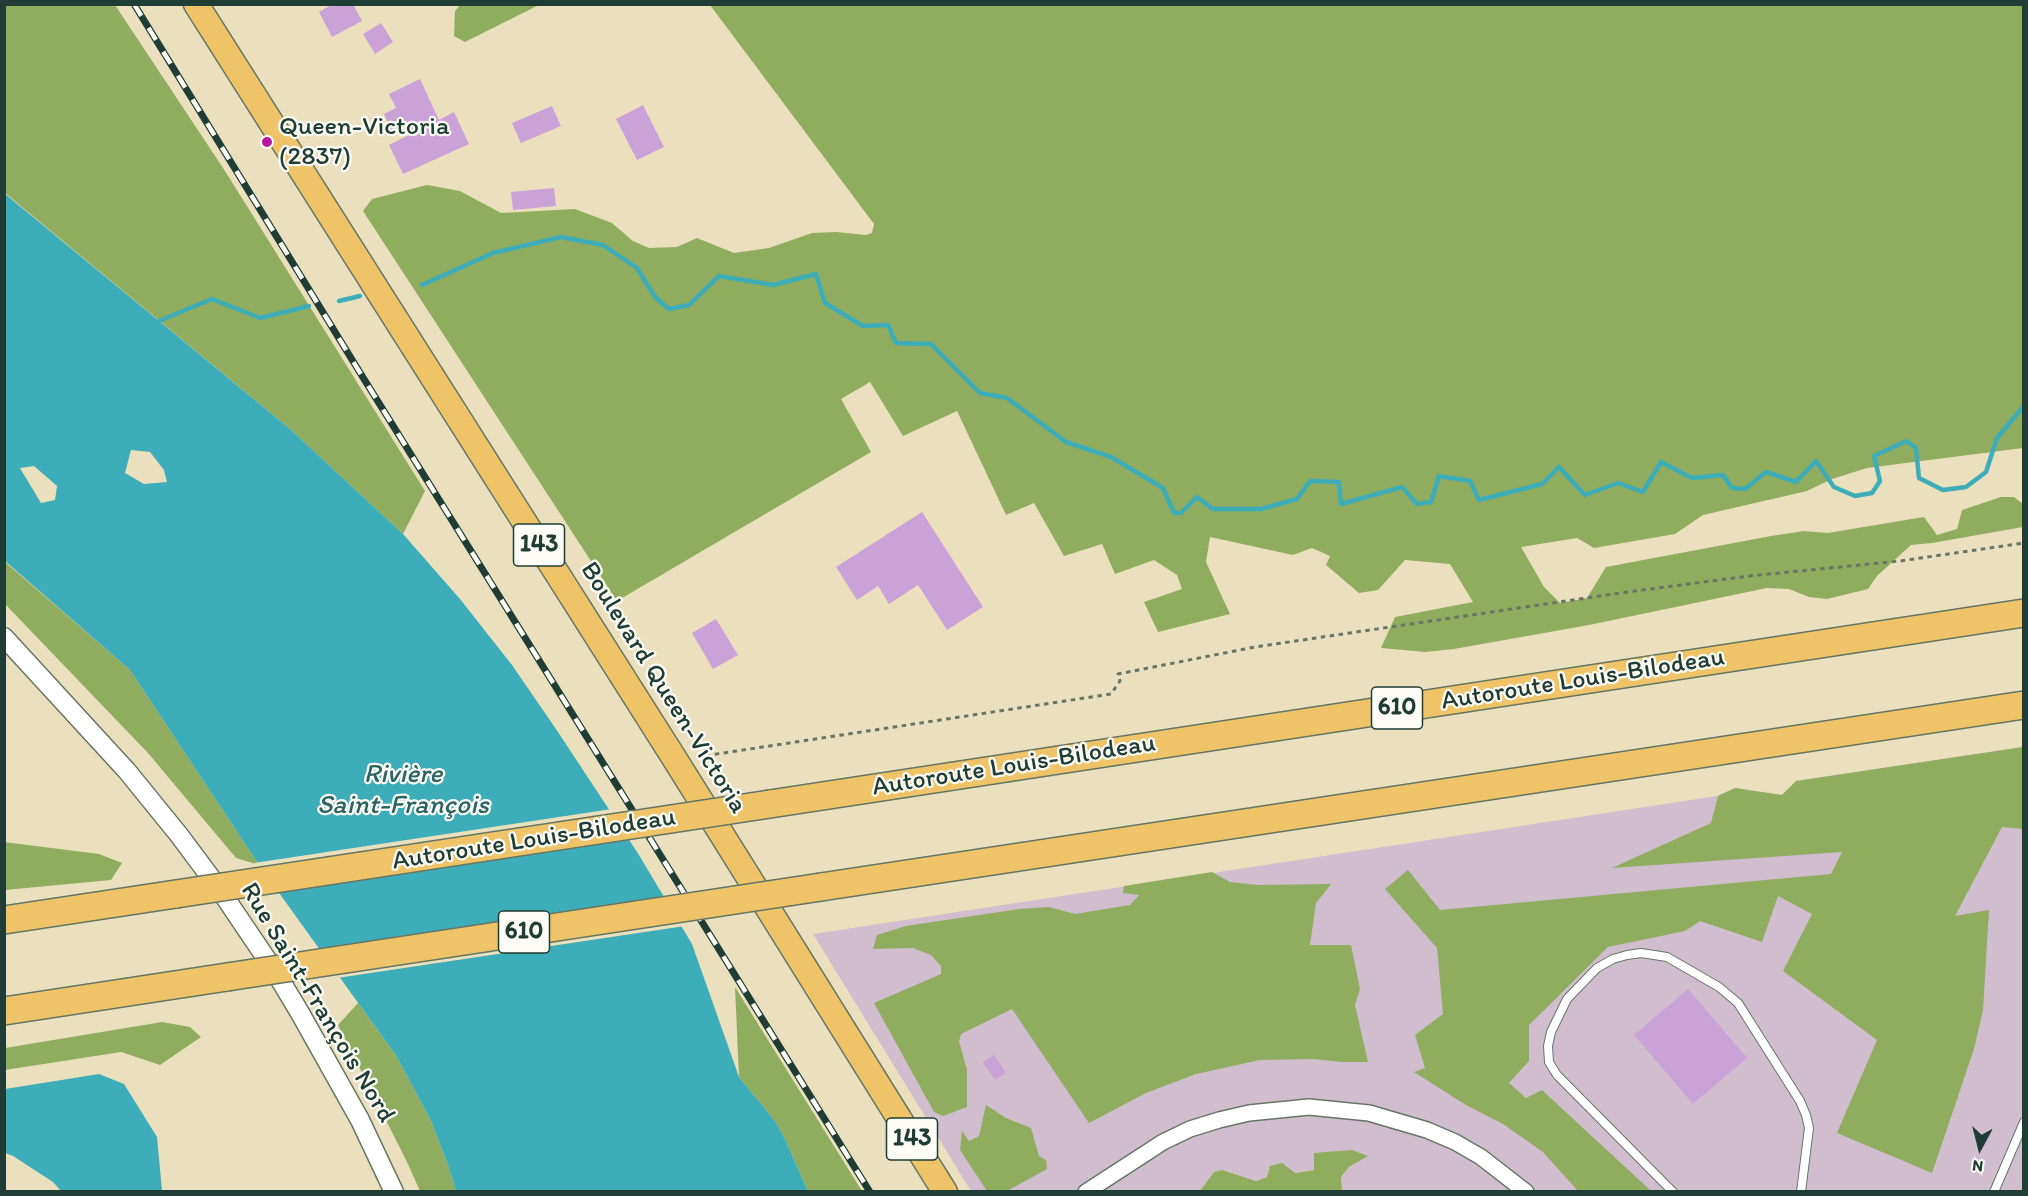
<!DOCTYPE html>
<meta charset="utf-8">
<style>
body{margin:0}
#map{position:relative;width:2028px;height:1196px;overflow:hidden;background:#ebe0be;font-family:Itim,sans-serif}
canvas{display:block}
.frame{position:absolute;inset:0;border:6px solid #1f3d34;pointer-events:none}
.north{position:absolute;left:1950px;top:1118px;width:60px;height:60px;-webkit-text-stroke:4px #fdfcf7;paint-order:stroke;rotate:187deg;font-size:16px;font-weight:700;line-height:24px;text-align:center;color:#1f3d34}
.north::after{content:'';display:block;margin:auto;width:21px;height:27px;background:#1f3d34;clip-path:polygon(50% 0,100% 100%,50% 72%,0 100%)}
</style>
<div id="map">
<canvas width="2028" height="1196"></canvas>
<div class="frame"></div>
<div class="north">N</div>
</div>
<script>
const g = document.querySelector('canvas').getContext('2d');
g.lineJoin = 'round';
function fillPath(path, color) {
  g.fillStyle = color;
  g.fill(path, 'evenodd');
}
function shape(rows) {
  const path = new Path2D();
  for (const r of rows) {
    path.moveTo(r[0], r[1]);
    for (let i = 2; i < r.length; i += 2) path.lineTo(r[i], r[i + 1]);
  }
  return path;
}
function trace(path, color, width, dash) {
  g.strokeStyle = color;
  g.lineWidth = width;
  g.lineCap = dash ? 'butt' : 'round';
  g.setLineDash(dash || []);
  g.stroke(path);
}
function drawText(font, color, halo, rows, align = 'center') {
  g.font = font + ' Itim,sans-serif';
  g.lineWidth = 4.5;
  g.setLineDash([]);
  g.textBaseline = 'middle';
  g.strokeStyle = halo;
  g.fillStyle = color;
  for (const [text, x, y, turn = 0] of rows) {
    g.save();
    g.translate(x, y);
    g.rotate((+turn || 0) * Math.PI / 180);
    g.textAlign = isNaN(turn) ? turn : align;
    if (halo) g.strokeText(text, 0, 0);
    g.fillText(text, 0, 0);
    g.restore();
  }
}
const industrial = shape([
 [2023,747,2023,1191,1342,1191,1341,1177,1349,1167,1367,1156,1352,1150,1314,1170,1267,1177,1256,1181,1222,1170,1214,1172,1200,1191,971,1191,813,934,1717,796,1735,788,1782,795,1796,781]
]);
const forest = shape([
 [4,5,115,5,225,171,425,491,403,534,290,429,5,193],
 [460,5,460,4,539,5,465,42,454,36,455,11],
 [710,5,2023,5,2023,448,1867,468,1832,479,1807,491,1703,515,1675,534,1594,548,1577,538,1521,547,1544,587,1560,603,1587,598,1606,567,1771,536,1804,531,1828,533,1924,517,1937,535,1957,529,1962,510,2001,497,2014,497,2023,504,2023,527,1932,543,1911,545,1877,576,1868,589,1827,599,1809,597,1789,589,1767,588,1589,625,1454,649,1425,652,1381,648,1395,617,1473,602,1450,564,1405,560,1378,590,1359,593,1326,565,1330,556,1312,548,1293,555,1210,537,1206,562,1230,614,1158,632,1144,602,1182,589,1177,575,1154,560,1115,574,1102,544,1064,556,1034,503,1006,515,957,411,903,436,870,382,841,399,871,452,617,601,363,211,372,199,427,185,460,191,501,213,575,209,612,223,633,241,649,248,677,247,697,238,734,253,769,248,812,233,836,232,866,235,872,233,874,224],
 [4,561,130,670,259,865,236,858,148,753,5,604],
 [2023,747,2023,829,2002,827,1955,916,1989,910,1983,1010,1974,1049,1932,1173,1837,1133,1877,1040,1783,971,1812,914,1778,896,1762,942,1700,921,1685,931,1608,947,1529,1025,1529,1061,1509,1083,1526,1098,1542,1090,1651,1191,1578,1191,1543,1152,1503,1124,1466,1105,1414,1072,1425,1068,1415,1035,1443,1014,1437,948,1385,889,1408,870,1440,910,1831,874,1842,852,1612,868,1711,823,1718,796,1735,788,1782,795,1796,781],
 [4,842,99,854,122,863,111,880,5,890],
 [1212,872,1230,882,1257,885,1331,884,1316,903,1310,945,1351,945,1360,989,1355,1005,1368,1062,1342,1062,1313,1059,1260,1060,1196,1074,1146,1093,1089,1123,1012,1009,961,1034,959,1041,967,1070,967,1107,943,1116,934,1112,874,1003,941,974,941,966,931,955,913,948,873,949,877,935,906,926,1019,909,1049,907,1075,914,1130,905,1139,895,1123,893,1124,886],
 [735,987,862,1191,808,1191,785,1139,775,1121,739,1077],
 [358,1003,397,1057,431,1121,448,1165,456,1191,420,1191,406,1160,338,1025],
 [162,1022,190,1027,201,1037,160,1065,121,1052,5,1070,5,1048],
 [986,1105,1006,1118,1031,1128,1039,1156,1046,1160,1047,1169,1007,1191,987,1191,960,1150,962,1131,969,1141,979,1136],
 [1352,1150,1368,1156,1349,1167,1341,1177,1342,1191,1200,1191,1214,1172,1222,1170,1256,1181,1267,1177,1270,1166,1282,1163,1295,1173,1314,1170,1314,1153]
]);
const water = shape([
 [4,193,290,429,403,534,460,599,512,665,558,732,639,855,692,944,739,1077,775,1121,785,1139,808,1191,456,1191,448,1165,431,1121,397,1057,259,865,130,670,5,561],
 [131,450,150,452,164,470,167,482,144,484,125,473],
 [34,466,57,486,55,500,41,503,20,468],
 [99,1074,124,1084,157,1137,162,1191,61,1191,53,1182,13,1156,5,1153,5,1089]
]);
const pier = shape([
 [612,809,631,839,275,893,254,863],
 [667,896,685,926,337,978,316,949]
]);
const stream = shape([
 [422,285,493,253,561,237,603,245,637,268,655,297,669,309,689,305,719,276,773,285,816,274,825,303,863,326,888,325,896,343,931,344,980,393,1007,398,1066,442,1111,457,1163,488,1174,513,1181,513,1197,497,1213,509,1261,509,1297,499,1310,481,1339,482,1341,504,1402,487,1417,504,1431,502,1439,476,1470,481,1479,500,1542,484,1559,467,1585,495,1618,483,1643,492,1661,462,1692,478,1723,475,1732,488,1745,489,1766,472,1796,482,1816,461,1834,487,1855,496,1872,493,1880,481,1874,456,1906,441,1916,448,1919,478,1943,490,1966,487,1986,472,1997,438,2024,406],
 [339,301,360,296],
 [159,321,212,299,260,318,309,306]
]);
const building = shape([
 [333,4,353,4,362,21,332,37,319,12],
 [381,23,393,42,375,54,363,34],
 [420,79,439,120,454,112,469,144,403,174,389,145,411,134,406,125,392,132,384,114,396,108,389,94],
 [643,105,664,147,637,160,616,119],
 [552,106,561,126,521,143,512,123],
 [554,188,556,206,513,210,511,192],
 [922,512,983,607,947,630,918,585,889,604,878,586,857,600,836,567],
 [716,619,738,655,713,669,692,633],
 [1688,989,1747,1058,1693,1104,1634,1035],
 [994,1055,1006,1073,995,1080,983,1062]
]);
const path = shape([
 [697,757,1111,694,1120,681,1118,674,1255,647,1620,593,1749,576,1900,561,2024,543]
]);
const service = shape([
 [1673,1192,1557,1075,1549,1062,1548,1046,1551,1032,1567,999,1597,968,1613,959,1627,955,1641,953,1667,957,1719,987,1738,1003,1800,1101,1806,1115,1809,1128,1801,1192],
 [1994,1192,2024,1122]
]);
const minor = shape([
 [1086,1192,1163,1142,1190,1129,1219,1120,1249,1113,1309,1107,1369,1113,1427,1130,1455,1142,1481,1157,1526,1192]
]);
const tertiary = shape([
 [4,637,127,771,179,835,220,890,276,973,300,1013,360,1120,394,1192]
]);
const primary = shape([
 [196,4,676,761,945,1192]
]);
const motorway = shape([
 [770,804,2024,613],
 [821,887,2024,705],
 [4,920,176,894],
 [4,1011,227,977]
]);
const rail = shape([
 [134,4,359,371,870,1192]
]);
const motorwayBridge = shape([
 [176,894,770,804],
 [227,977,821,887]
]);
const markers = [
 [267,142,6,"#b5179e"]
];
const shields = [
 [539,545,51],
 [1397,708,51],
 [524,932,51],
 [912,1139,51]
];
const shieldNames = [
 ["143",539,545],
 ["610",1397,708],
 ["610",524,932],
 ["143",912,1139]
];
const poiNames = [
 ["Queen-Victoria",279,127],
 ["(2837)",279,157]
];
const streetNames = [
 ["Autoroute Louis-Bilodeau",1583,680,-9],
 ["Boulevard Queen-Victoria",663,688,58],
 ["Autoroute Louis-Bilodeau",1014,766,-9],
 ["Autoroute Louis-Bilodeau",534,840,-9],
 ["Rue Saint-François Nord",317,1003,59]
];
const waterNames = [
 ["Rivière",403,775],
 ["Saint-François",403,806]
];
fillPath(industrial, '#d0bdce');
fillPath(forest, '#90ac5f');
fillPath(water, '#3dadb9');
fillPath(pier, '#ebe0be');
trace(stream, '#3dadb9', 4.5);
fillPath(building, '#cba2d8');
trace(service, '#667664', 10);
trace(minor, '#667664', 18);
trace(tertiary, '#667664', 21);
trace(primary, '#667664', 27);
trace(motorway, '#667664', 30);
trace(path, '#667664', 3, [4.5, 4.5]);
trace(service, '#fff', 8);
trace(minor, '#fff', 15);
trace(tertiary, '#fff', 18);
trace(primary, '#efc469', 24);
trace(motorway, '#efc469', 27);
trace(rail, '#1f3d34', 7);
trace(rail, '#fdfcf7', 4.5, [14]);
trace(motorwayBridge, '#667664', 30, []);
trace(motorwayBridge, '#efc469', 27);
for (const [x, y, r, color] of markers) {
  const dot = new Path2D();
  dot.arc(x, y, r, 0, 2 * Math.PI);
  g.fillStyle = color;
  g.fill(dot);
  trace(dot, '#fdfcf7', 2);
}
for (const [x, y, w] of shields) {
  const box = new Path2D();
  box.roundRect(x - w / 2, y - 21, w, 42, 4.5);
  g.fillStyle = '#fdfcf7';
  g.fill(box);
  trace(box, '#1f3d34', 1.5);
}
drawText('bold 24px', '#1f3d34', null, shieldNames);
drawText('26px', '#1f3d34', '#fdfcf7', poiNames, 'left');
drawText('26px', '#1f3d34', '#fdfcf7', streetNames);
drawText('italic 27px', '#2a6463', '#fdfcf7', waterNames);
</script>
